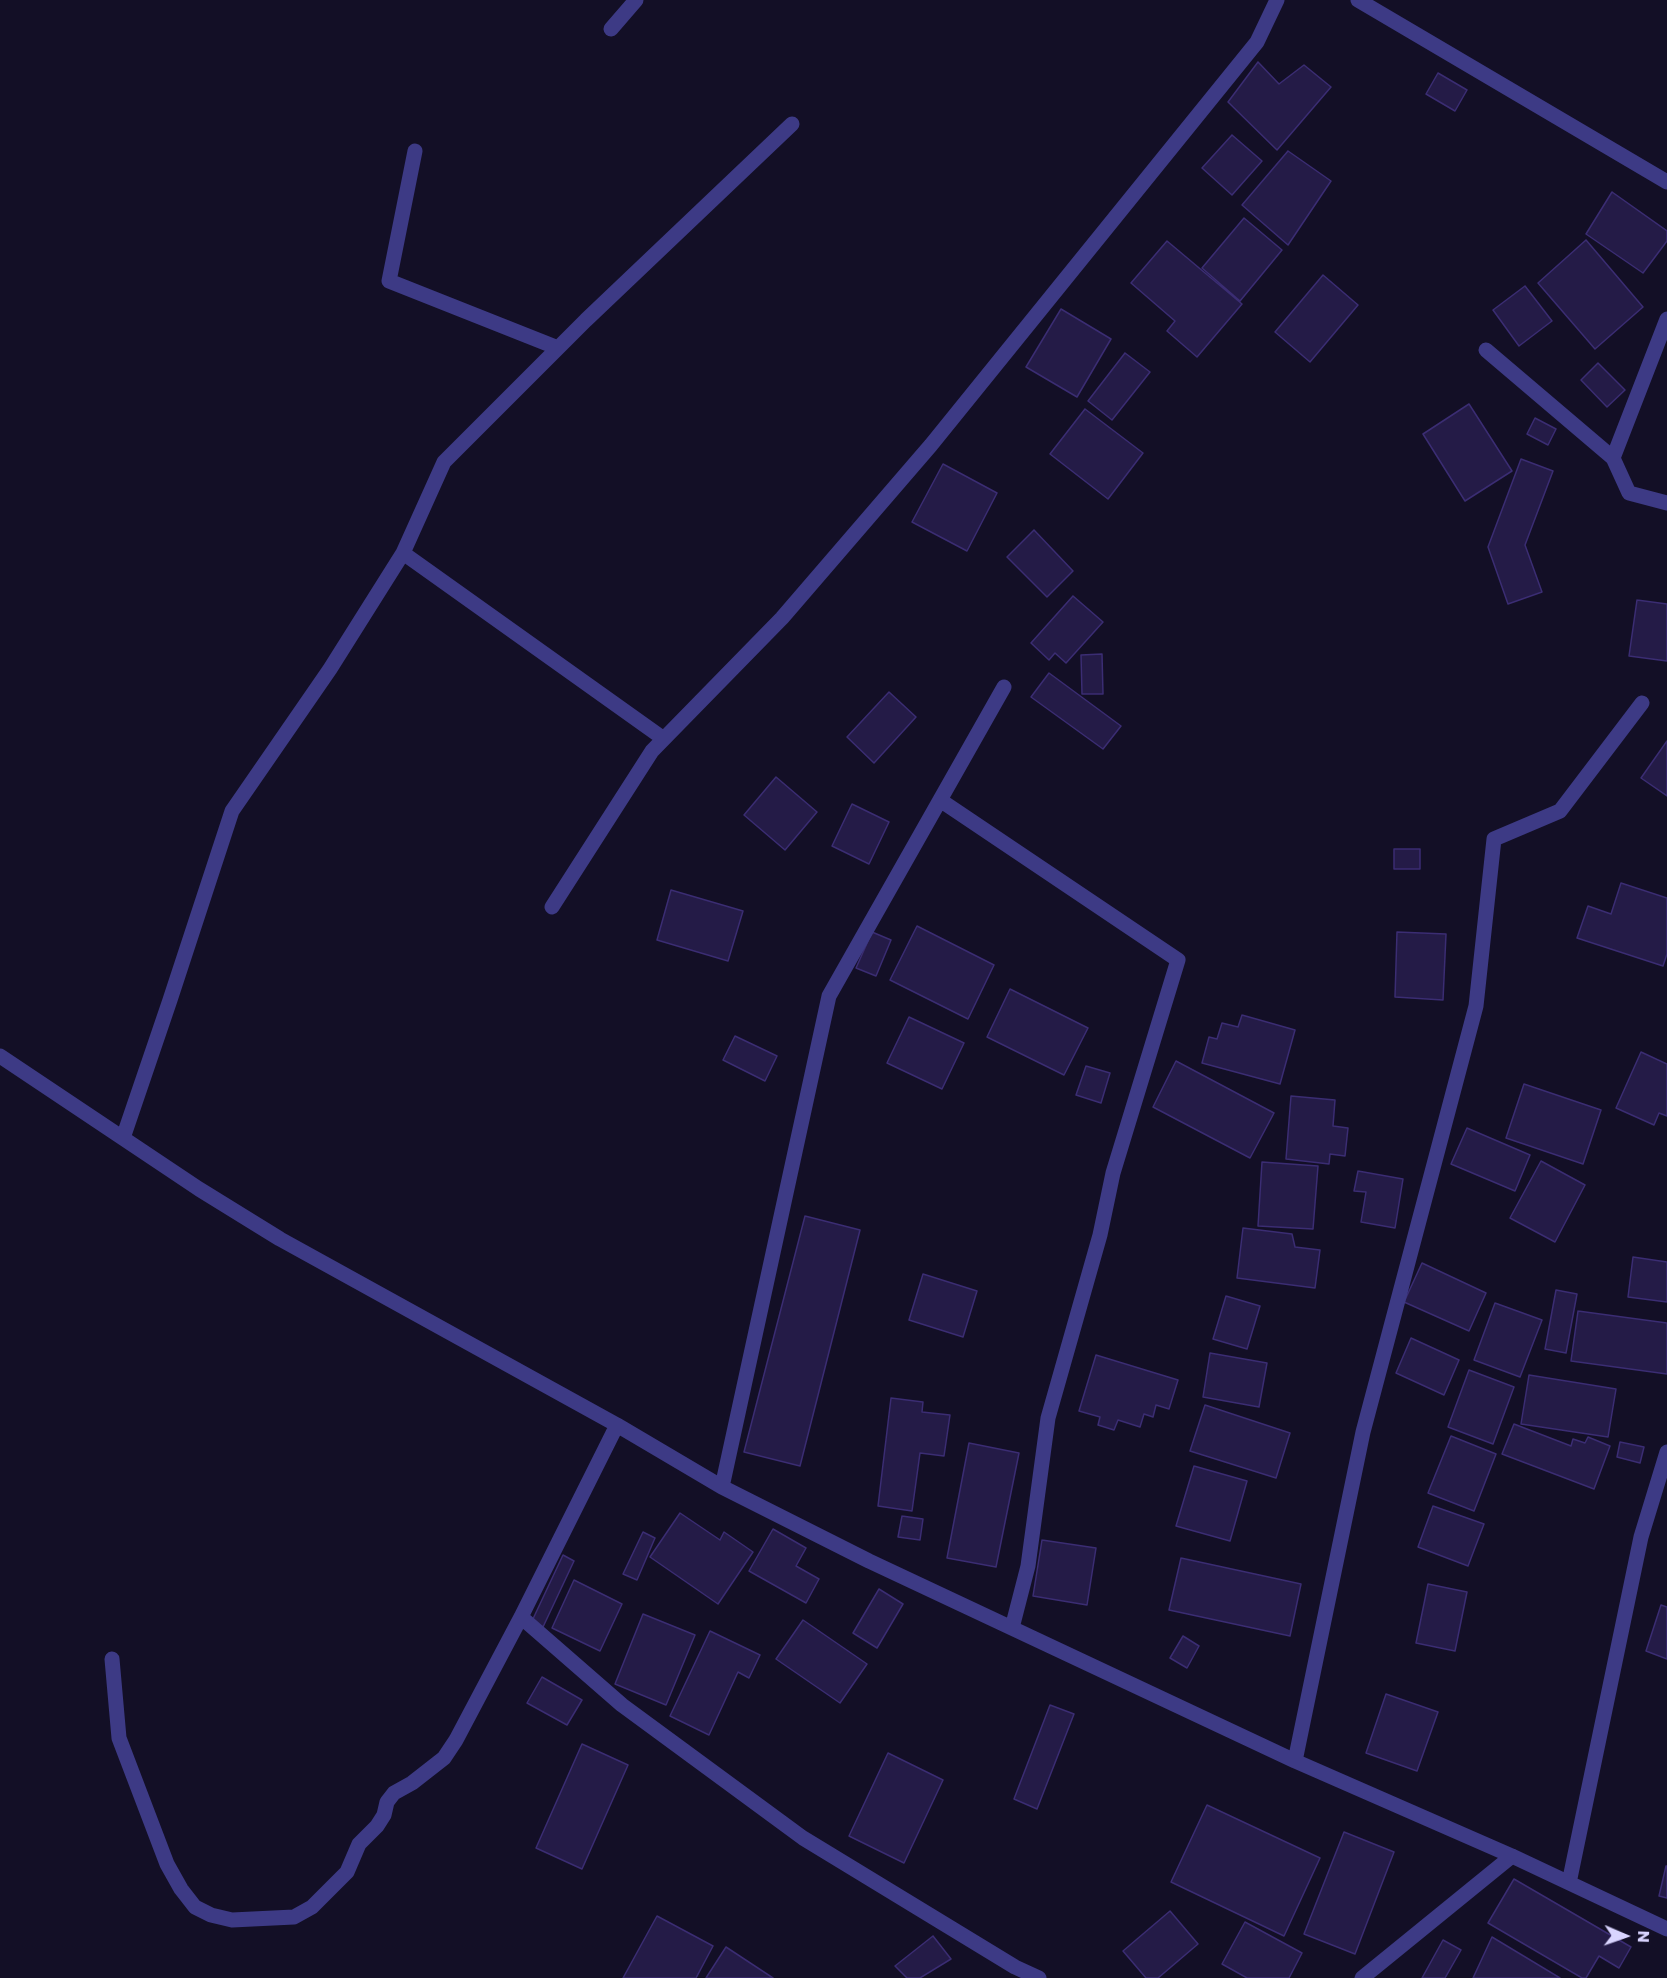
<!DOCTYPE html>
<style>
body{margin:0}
#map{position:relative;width:1667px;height:1978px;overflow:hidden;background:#130f26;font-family:Poppins,sans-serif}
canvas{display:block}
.north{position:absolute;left:1595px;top:1906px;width:60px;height:60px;-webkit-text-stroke:4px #130f26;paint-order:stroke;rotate:92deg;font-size:16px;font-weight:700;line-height:24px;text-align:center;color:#d9d4ff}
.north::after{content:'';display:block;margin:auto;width:21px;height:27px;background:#d9d4ff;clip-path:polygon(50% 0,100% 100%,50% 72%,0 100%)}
</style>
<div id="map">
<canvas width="1667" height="1978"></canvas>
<div class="north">N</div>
</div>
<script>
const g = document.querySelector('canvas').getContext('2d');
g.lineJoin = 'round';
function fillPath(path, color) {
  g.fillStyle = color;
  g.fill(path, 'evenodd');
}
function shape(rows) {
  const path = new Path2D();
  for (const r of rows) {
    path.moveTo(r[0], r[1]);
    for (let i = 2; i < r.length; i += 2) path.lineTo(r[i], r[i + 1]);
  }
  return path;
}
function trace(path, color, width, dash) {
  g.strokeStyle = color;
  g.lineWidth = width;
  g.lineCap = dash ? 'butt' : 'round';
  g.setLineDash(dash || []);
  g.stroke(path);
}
const building = shape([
 [1258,62,1279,84,1304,65,1331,87,1277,150,1228,102,1258,62],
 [1438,73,1467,90,1455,111,1426,94,1438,73],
 [1232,135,1262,161,1232,195,1202,168,1232,135],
 [1288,151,1331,181,1288,245,1242,205,1288,151],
 [1612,192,1667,231,1667,241,1643,273,1586,234,1612,192],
 [1244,218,1282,250,1240,301,1202,268,1244,218],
 [1586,240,1643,307,1595,349,1538,283,1586,240],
 [1167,241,1242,304,1197,357,1167,331,1175,321,1131,283,1167,241],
 [1323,275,1358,305,1310,362,1275,332,1323,275],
 [1525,286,1552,321,1519,346,1493,310,1525,286],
 [1061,309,1111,339,1077,397,1026,367,1061,309],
 [1125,353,1150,372,1112,420,1088,401,1125,353],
 [1598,363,1625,390,1607,407,1581,380,1598,363],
 [1469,404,1512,471,1465,501,1423,434,1469,404],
 [1085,409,1143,453,1108,499,1050,454,1085,409],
 [1535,418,1556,429,1548,445,1527,434,1535,418],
 [1521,459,1553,471,1525,545,1542,592,1508,604,1488,547,1521,459],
 [943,464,997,493,967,551,912,522,943,464],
 [1034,530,1073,571,1047,597,1007,557,1034,530],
 [1073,596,1103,622,1066,663,1055,653,1049,660,1031,643,1073,596],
 [1637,600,1667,604,1667,661,1629,656,1637,600],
 [1102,654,1103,694,1082,694,1081,655,1102,654],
 [1049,673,1121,726,1103,749,1031,697,1049,673],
 [889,692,916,717,874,763,847,737,889,692],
 [1667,741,1667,796,1641,778,1667,741],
 [776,777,817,812,785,850,744,815,776,777],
 [852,804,889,822,869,864,832,846,852,804],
 [1394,849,1420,849,1420,869,1394,869,1394,849],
 [1621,883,1667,898,1667,954,1663,966,1577,938,1588,906,1611,914,1621,883],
 [671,890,743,911,728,961,657,940,671,890],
 [917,926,994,965,968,1019,890,980,917,926],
 [872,932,891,940,876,976,856,968,872,932],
 [1397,932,1446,934,1443,1000,1395,997,1397,932],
 [1010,989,1088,1028,1064,1075,987,1037,1010,989],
 [1242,1015,1295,1030,1280,1084,1202,1063,1209,1037,1217,1039,1222,1023,1238,1027,1242,1015],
 [909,1017,964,1043,942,1089,887,1063,909,1017],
 [735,1036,777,1056,765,1081,723,1060,735,1036],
 [1641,1052,1667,1064,1667,1116,1659,1113,1654,1125,1616,1108,1641,1052],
 [1176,1061,1274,1113,1250,1158,1153,1107,1176,1061],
 [1086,1066,1110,1073,1101,1103,1076,1095,1086,1066],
 [1524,1084,1601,1110,1583,1164,1506,1138,1524,1084],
 [1291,1096,1335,1100,1333,1126,1348,1128,1345,1156,1330,1154,1329,1164,1286,1159,1291,1096],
 [1467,1128,1530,1155,1515,1191,1451,1164,1467,1128],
 [1541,1161,1585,1185,1555,1242,1510,1218,1541,1161],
 [1262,1162,1318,1166,1313,1229,1258,1226,1262,1162],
 [1358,1171,1403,1179,1395,1228,1361,1222,1366,1192,1354,1191,1358,1171],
 [805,1216,860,1230,800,1466,744,1452,805,1216],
 [1243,1228,1292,1234,1295,1247,1320,1250,1315,1288,1237,1278,1243,1228],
 [1633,1257,1667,1262,1667,1302,1628,1297,1633,1257],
 [1422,1263,1486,1293,1469,1331,1404,1302,1422,1263],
 [923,1274,977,1291,963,1337,909,1320,923,1274],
 [1556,1290,1577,1294,1566,1353,1545,1349,1556,1290],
 [1226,1296,1260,1306,1247,1349,1213,1339,1226,1296],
 [1495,1303,1542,1320,1520,1377,1474,1360,1495,1303],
 [1578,1311,1667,1323,1667,1374,1571,1361,1578,1311],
 [1411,1338,1459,1360,1444,1395,1396,1373,1411,1338],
 [1210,1353,1267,1363,1259,1407,1203,1397,1210,1353],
 [1096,1355,1178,1380,1169,1409,1156,1405,1153,1417,1144,1414,1140,1427,1118,1420,1114,1430,1098,1425,1100,1417,1079,1411,1096,1355],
 [1469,1370,1514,1387,1493,1444,1448,1427,1469,1370],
 [1529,1375,1616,1389,1608,1437,1521,1424,1529,1375],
 [891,1398,923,1402,922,1412,950,1415,944,1456,920,1453,912,1511,878,1506,891,1398],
 [1205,1405,1290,1433,1276,1478,1190,1451,1205,1405],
 [1514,1424,1571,1446,1573,1439,1585,1443,1588,1437,1610,1446,1594,1489,1502,1454,1514,1424],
 [1451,1436,1496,1454,1474,1511,1428,1493,1451,1436],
 [1620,1442,1644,1447,1640,1463,1617,1457,1620,1442],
 [969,1443,1019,1453,996,1567,947,1558,969,1443],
 [1194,1466,1247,1481,1230,1541,1176,1526,1194,1466],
 [1433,1506,1484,1524,1468,1566,1418,1547,1433,1506],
 [680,1513,720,1540,724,1532,753,1552,718,1604,650,1557,680,1513],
 [902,1516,923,1519,920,1540,898,1537,902,1516],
 [773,1529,806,1548,796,1566,819,1579,806,1603,749,1571,773,1529],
 [643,1532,655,1538,637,1580,623,1574,643,1532],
 [1042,1540,1096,1548,1087,1605,1033,1596,1042,1540],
 [563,1555,574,1561,543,1627,532,1621,563,1555],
 [1181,1558,1301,1584,1290,1636,1169,1610,1181,1558],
 [574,1580,622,1604,600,1651,552,1628,574,1580],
 [1428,1584,1467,1592,1455,1651,1416,1643,1428,1584],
 [879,1589,903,1604,877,1648,853,1633,879,1589],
 [1661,1605,1667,1607,1667,1659,1646,1651,1661,1605],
 [643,1614,695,1635,666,1705,615,1684,643,1614],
 [803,1620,867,1664,840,1703,776,1659,803,1620],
 [710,1631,760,1655,749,1678,738,1672,709,1735,670,1716,710,1631],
 [1183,1636,1199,1646,1187,1668,1170,1658,1183,1636],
 [542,1677,582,1700,567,1725,527,1703,542,1677],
 [1386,1694,1438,1712,1417,1771,1366,1753,1386,1694],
 [1050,1705,1074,1714,1037,1809,1014,1799,1050,1705],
 [582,1744,628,1765,582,1869,536,1848,582,1744],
 [888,1753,943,1780,904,1863,849,1836,888,1753],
 [1207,1805,1320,1858,1284,1936,1171,1882,1207,1805],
 [1344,1832,1394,1852,1355,1954,1304,1934,1344,1832],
 [1666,1866,1667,1866,1667,1898,1659,1896,1666,1866],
 [1514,1879,1631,1947,1619,1968,1599,1956,1586,1978,1582,1978,1488,1923,1514,1879],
 [1170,1911,1198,1944,1158,1978,1146,1978,1123,1951,1170,1911],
 [657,1916,713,1946,696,1978,623,1978,657,1916],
 [1245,1922,1302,1953,1289,1978,1247,1978,1222,1964,1245,1922],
 [933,1936,951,1959,920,1978,907,1978,895,1966,933,1936],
 [1492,1937,1560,1978,1473,1978,1492,1937],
 [1443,1940,1461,1950,1445,1978,1422,1978,1443,1940],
 [726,1947,773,1978,706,1978,726,1947]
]);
const minor = shape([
 [1358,0,1667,182],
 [611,29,636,0],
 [415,151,389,281,558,348],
 [1667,319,1613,458,1629,493,1667,503],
 [1486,350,1613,458],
 [403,553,444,462,586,320,792,124],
 [940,800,1178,960,1113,1173,1100,1235,1048,1418,1028,1566,1012,1628],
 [552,907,652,751,782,618,931,445,1257,42,1277,0],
 [0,1056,199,1189,280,1239,617,1425,722,1487,869,1561,1295,1761,1512,1856,1667,1929],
 [123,1138,170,1000,232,811,330,669,403,553,664,739],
 [722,1487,829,996,1004,687],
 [521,1617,622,1705,803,1838,1015,1967,1039,1978],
 [112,1659,119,1738,167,1864,181,1889,195,1907,211,1915,232,1920,294,1917,312,1907,347,1872,359,1844,377,1826,384,1815,387,1802,394,1793,412,1783,444,1758,456,1740,521,1617,617,1425],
 [1295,1761,1363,1432,1476,1006,1494,839,1560,811,1642,703],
 [1569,1883,1641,1537,1667,1452],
 [1362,1978,1512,1856]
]);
fillPath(building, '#241b47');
trace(building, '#3b2d73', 1.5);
trace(minor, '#3d3a85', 15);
</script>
